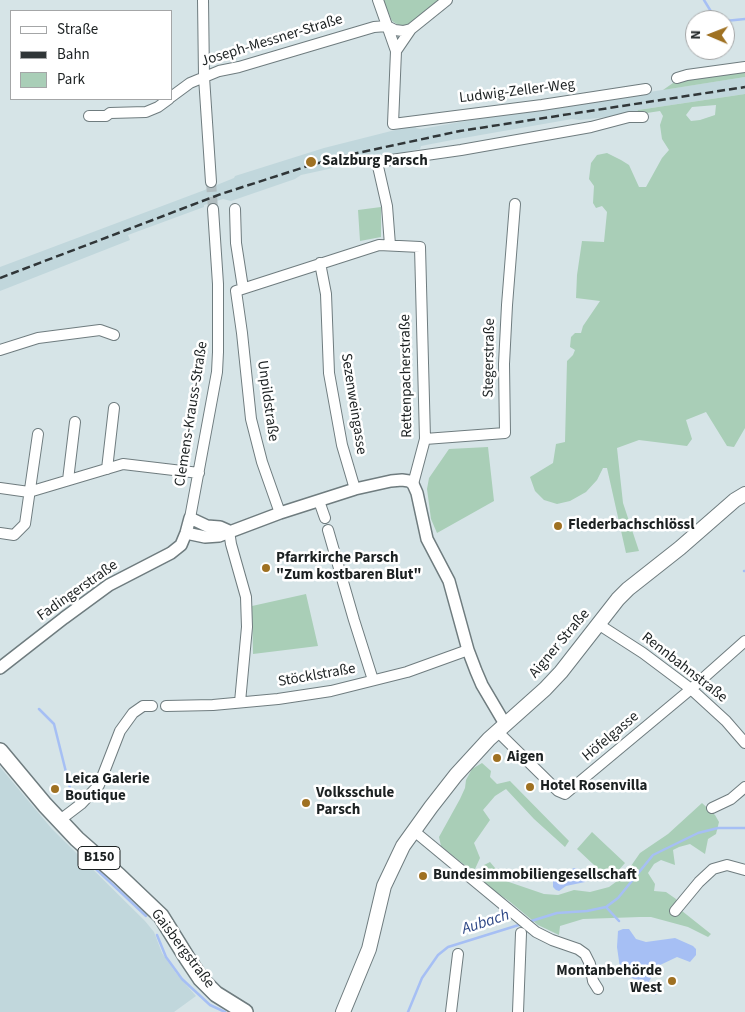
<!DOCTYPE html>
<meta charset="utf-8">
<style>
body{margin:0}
#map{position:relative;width:745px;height:1012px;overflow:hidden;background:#d6e4e7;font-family:"Source Sans 3",sans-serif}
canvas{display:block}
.legend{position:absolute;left:10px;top:10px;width:162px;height:90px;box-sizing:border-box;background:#fff;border:1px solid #a4a6a7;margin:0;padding:6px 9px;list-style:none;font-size:15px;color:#1c2122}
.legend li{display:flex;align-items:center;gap:10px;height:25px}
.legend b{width:25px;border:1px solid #a4a6a7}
.north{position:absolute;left:685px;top:10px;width:50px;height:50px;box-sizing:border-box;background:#fff;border:1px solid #a4a6a7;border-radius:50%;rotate:271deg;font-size:14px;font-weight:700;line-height:20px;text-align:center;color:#1c2122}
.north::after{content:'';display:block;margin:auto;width:18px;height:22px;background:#9f7122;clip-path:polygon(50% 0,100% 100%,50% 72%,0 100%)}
</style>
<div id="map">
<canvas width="745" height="1012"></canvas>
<ul class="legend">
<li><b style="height:6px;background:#fff"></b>Straße</li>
<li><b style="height:6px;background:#303638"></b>Bahn</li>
<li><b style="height:14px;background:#a9ceb7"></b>Park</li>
</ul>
<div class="north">N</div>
</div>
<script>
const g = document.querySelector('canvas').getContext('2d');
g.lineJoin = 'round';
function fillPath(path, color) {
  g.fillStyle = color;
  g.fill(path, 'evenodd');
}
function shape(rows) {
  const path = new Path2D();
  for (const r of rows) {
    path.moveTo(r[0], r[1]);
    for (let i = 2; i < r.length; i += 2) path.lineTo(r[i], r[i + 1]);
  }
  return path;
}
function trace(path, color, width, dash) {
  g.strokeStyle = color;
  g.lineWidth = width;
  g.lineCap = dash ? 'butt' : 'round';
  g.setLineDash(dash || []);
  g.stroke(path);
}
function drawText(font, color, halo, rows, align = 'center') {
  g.font = font + ' "Source Sans 3",sans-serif';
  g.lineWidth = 5;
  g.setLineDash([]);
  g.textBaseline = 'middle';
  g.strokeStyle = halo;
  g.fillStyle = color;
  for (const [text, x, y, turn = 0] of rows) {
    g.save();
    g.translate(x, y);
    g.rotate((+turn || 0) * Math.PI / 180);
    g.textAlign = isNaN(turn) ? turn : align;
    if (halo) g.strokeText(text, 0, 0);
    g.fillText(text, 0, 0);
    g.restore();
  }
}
const built = shape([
 [745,77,745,94,638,110,636,113,607,117,580,120,572,119,452,140,421,146,420,149,301,175,295,179,231,201,223,199,204,205,204,207,128,235,130,240,0,291,0,267,202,191,234,178,235,176,324,148,415,125,416,128,421,129,477,119],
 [0,767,52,829,145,921,154,932,162,953,176,973,196,996,174,1012,0,1012]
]);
const green = shape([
 [383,0,442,0,414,25,403,28,392,21],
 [745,70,745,77,663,90,673,83,685,78],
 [745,94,745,428,734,447,727,446,706,412,686,420,692,439,687,446,639,440,617,448,623,503,639,551,626,553,607,468,603,468,597,480,586,492,570,501,557,504,544,500,535,491,530,477,553,463,556,444,565,442,567,361,573,355,575,350,570,347,571,337,575,333,581,333,583,326,600,301,576,298,577,275,582,241,604,242,607,212,602,206,596,208,593,203,594,186,589,179,591,163,597,155,607,153,621,160,629,165,639,187,646,187,662,158,669,150,662,139,660,125,663,116,660,111,640,114,636,113,638,110],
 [716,105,715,115,700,120,691,121,686,115,692,107],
 [381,207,381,237,360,241,358,210],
 [488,447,494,501,437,533,431,519,427,489,429,478,449,449],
 [306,594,318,646,253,654,252,606],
 [482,763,491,771,490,777,497,784,510,781,569,841,565,847,534,819,506,789,495,796,483,810,490,820,474,843,480,858,475,869,467,867,441,846,439,837,460,799,465,788,466,780,472,769],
 [702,803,715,815,719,822,716,834,708,839,705,854,690,844,679,847,673,850,675,865,661,860,654,864,648,873,655,884,654,891,666,892,676,899,681,906,682,911,711,934,708,937,688,927,651,917,640,917,583,919,560,926,559,935,538,925,509,901,481,882,480,872,484,865,490,862,506,881,544,894,558,895,574,890,590,892,609,887,624,876,640,853,668,834],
 [592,832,625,863,610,880,577,849]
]);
const water = shape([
 [574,868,584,870,587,873,588,878,585,882,566,886,559,891,556,890,553,887,553,881,557,877],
 [623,929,629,929,636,939,646,942,675,938,693,946,696,949,696,955,690,962,677,957,658,966,647,985,658,991,656,995,647,990,636,980,624,974,620,968,617,947,618,931]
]);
const stream = shape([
 [704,0,715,18,720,20],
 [725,21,745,19],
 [744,571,745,571],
 [39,709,54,724,72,796],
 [93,866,146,916],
 [606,907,619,921],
 [528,922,557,913,587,911,606,907,618,898,653,855,698,833,718,828,745,828],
 [157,935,166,957,182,979,210,1005,225,1012],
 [408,1012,422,978,438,955,448,947,522,924]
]);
const minorTunnel = shape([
 [211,182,213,209]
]);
const minor = shape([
 [203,0,204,77,211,182],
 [378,0,396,51],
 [447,0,411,29,396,51,393,124,542,105,646,89],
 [387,26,395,30,403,31,411,29],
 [677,78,687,75,745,67],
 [171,97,190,83,219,71,239,67,374,27,387,26],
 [89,116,106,116,110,113,146,112,158,107,169,99],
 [235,209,236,243,243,288],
 [390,245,387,206,377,162,461,150,591,127,629,117,643,117],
 [320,263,326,294,329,373,342,445,355,489],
 [0,350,38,338,100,330,114,335],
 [425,439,505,433,504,364,507,305,515,204],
 [107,469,114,408],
 [68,480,75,422],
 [0,488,29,492,123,464,199,473],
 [319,501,325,518],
 [280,513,262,462,251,419,242,333,236,291,379,245,420,247,425,439,413,484],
 [190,518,217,372,218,352,218,284,213,209],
 [328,530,354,620,373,680],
 [229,531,231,544,246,597,247,627,240,702],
 [0,533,14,535,25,524,38,434],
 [598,624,643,653,691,689,726,721,745,743],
 [166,706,213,705,278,699,331,691,407,672,468,650],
 [497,731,558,791,565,794,691,689,745,641],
 [712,808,731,799,745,787],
 [60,820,81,804,99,785,120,731,133,713,143,706,152,706],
 [414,831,536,932,552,940,578,949,585,954,590,964,593,981,598,989],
 [675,911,699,882,713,869,727,865,745,870],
 [451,1012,458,954],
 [518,1012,521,933]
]);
const tertiary = shape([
 [186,533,205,537,219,536,280,513,355,489,391,481,402,480,409,481,413,484,417,493,427,539,449,581,468,650,476,671,482,685,505,724],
 [0,668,64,618,109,585,171,553,181,545,186,533,190,518,207,526,220,527,229,531]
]);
const secondary = shape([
 [343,1012,369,949,384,886,403,846,431,807,456,775,489,739,545,689,561,672,618,599,628,589,680,548,735,500,745,494]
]);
const primary = shape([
 [0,751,45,805,77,839,119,876,161,916,187,958,201,979,216,994,245,1012]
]);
const rail = shape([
 [0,278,221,194,311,165,348,155,460,131,745,87]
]);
const markers = [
 [311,162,6,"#9f7122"],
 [558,526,5,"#9f7122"],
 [266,568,5,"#9f7122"],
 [497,758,5,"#9f7122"],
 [530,787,5,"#9f7122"],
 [55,789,5,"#9f7122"],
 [306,803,5,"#9f7122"],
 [423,876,5,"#9f7122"],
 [672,981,5,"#9f7122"]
];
const shields = [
 [99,858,42]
];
const shieldNames = [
 ["B150",99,858]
];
const streetNames = [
 ["Joseph-Messner-Straße",272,41,-17],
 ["Ludwig-Zeller-Weg",517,92,-7],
 ["Stegerstraße",490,358,-89],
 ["Rettenpacherstraße",407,376,-91],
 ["Unpildstraße",267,401,82],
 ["Sezenweingasse",353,404,81],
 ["Clemens-Krauss-Straße",192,414,-81],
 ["Fadingerstraße",78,591,-35],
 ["Aigner Straße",560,644,-50],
 ["Rennbahnstraße",684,668,38],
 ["Stöcklstraße",317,676,-10],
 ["Höfelgasse",611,737,-40],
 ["Gaisbergstraße",182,949,53]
];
const poiNames = [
 ["Salzburg Parsch",322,162],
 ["Flederbachschlössl",568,526],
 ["Pfarrkirche Parsch",276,559],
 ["\"Zum kostbaren Blut\"",276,576],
 ["Aigen",507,758],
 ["Leica Galerie",65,780],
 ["Boutique",65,797],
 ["Hotel Rosenvilla",540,787],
 ["Volksschule",316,794],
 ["Parsch",316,811],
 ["Bundesimmobiliengesellschaft",433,876],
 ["Montanbehörde",662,972,"right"],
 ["West",662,989,"right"]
];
const waterNames = [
 ["Aubach",486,923,-18]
];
fillPath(built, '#c1d7dc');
fillPath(green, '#a9ceb7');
fillPath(water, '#a6bff4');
trace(stream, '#a6bff4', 2.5);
trace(minorTunnel, '#b1bdc0', 10, [10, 5]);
trace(minor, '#6f7c7f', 12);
trace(tertiary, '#6f7c7f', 14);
trace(secondary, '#6f7c7f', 16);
trace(primary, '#6f7c7f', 18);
trace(minor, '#fff', 10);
trace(tertiary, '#fff', 11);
trace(secondary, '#fff', 14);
trace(primary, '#fff', 15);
trace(rail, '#303638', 2.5, [8, 4]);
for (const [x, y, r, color] of markers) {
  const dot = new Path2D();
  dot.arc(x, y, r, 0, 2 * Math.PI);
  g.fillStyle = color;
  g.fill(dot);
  trace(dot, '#fff', 2);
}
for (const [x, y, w] of shields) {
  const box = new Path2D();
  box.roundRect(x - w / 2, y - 11.5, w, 23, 4);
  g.fillStyle = '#fff';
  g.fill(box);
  trace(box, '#1c2122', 1);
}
drawText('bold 14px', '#1c2122', null, shieldNames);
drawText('15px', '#1c2122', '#fff', streetNames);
drawText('bold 15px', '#1c2122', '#fff', poiNames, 'left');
drawText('italic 16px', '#2c4685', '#fff', waterNames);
</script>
